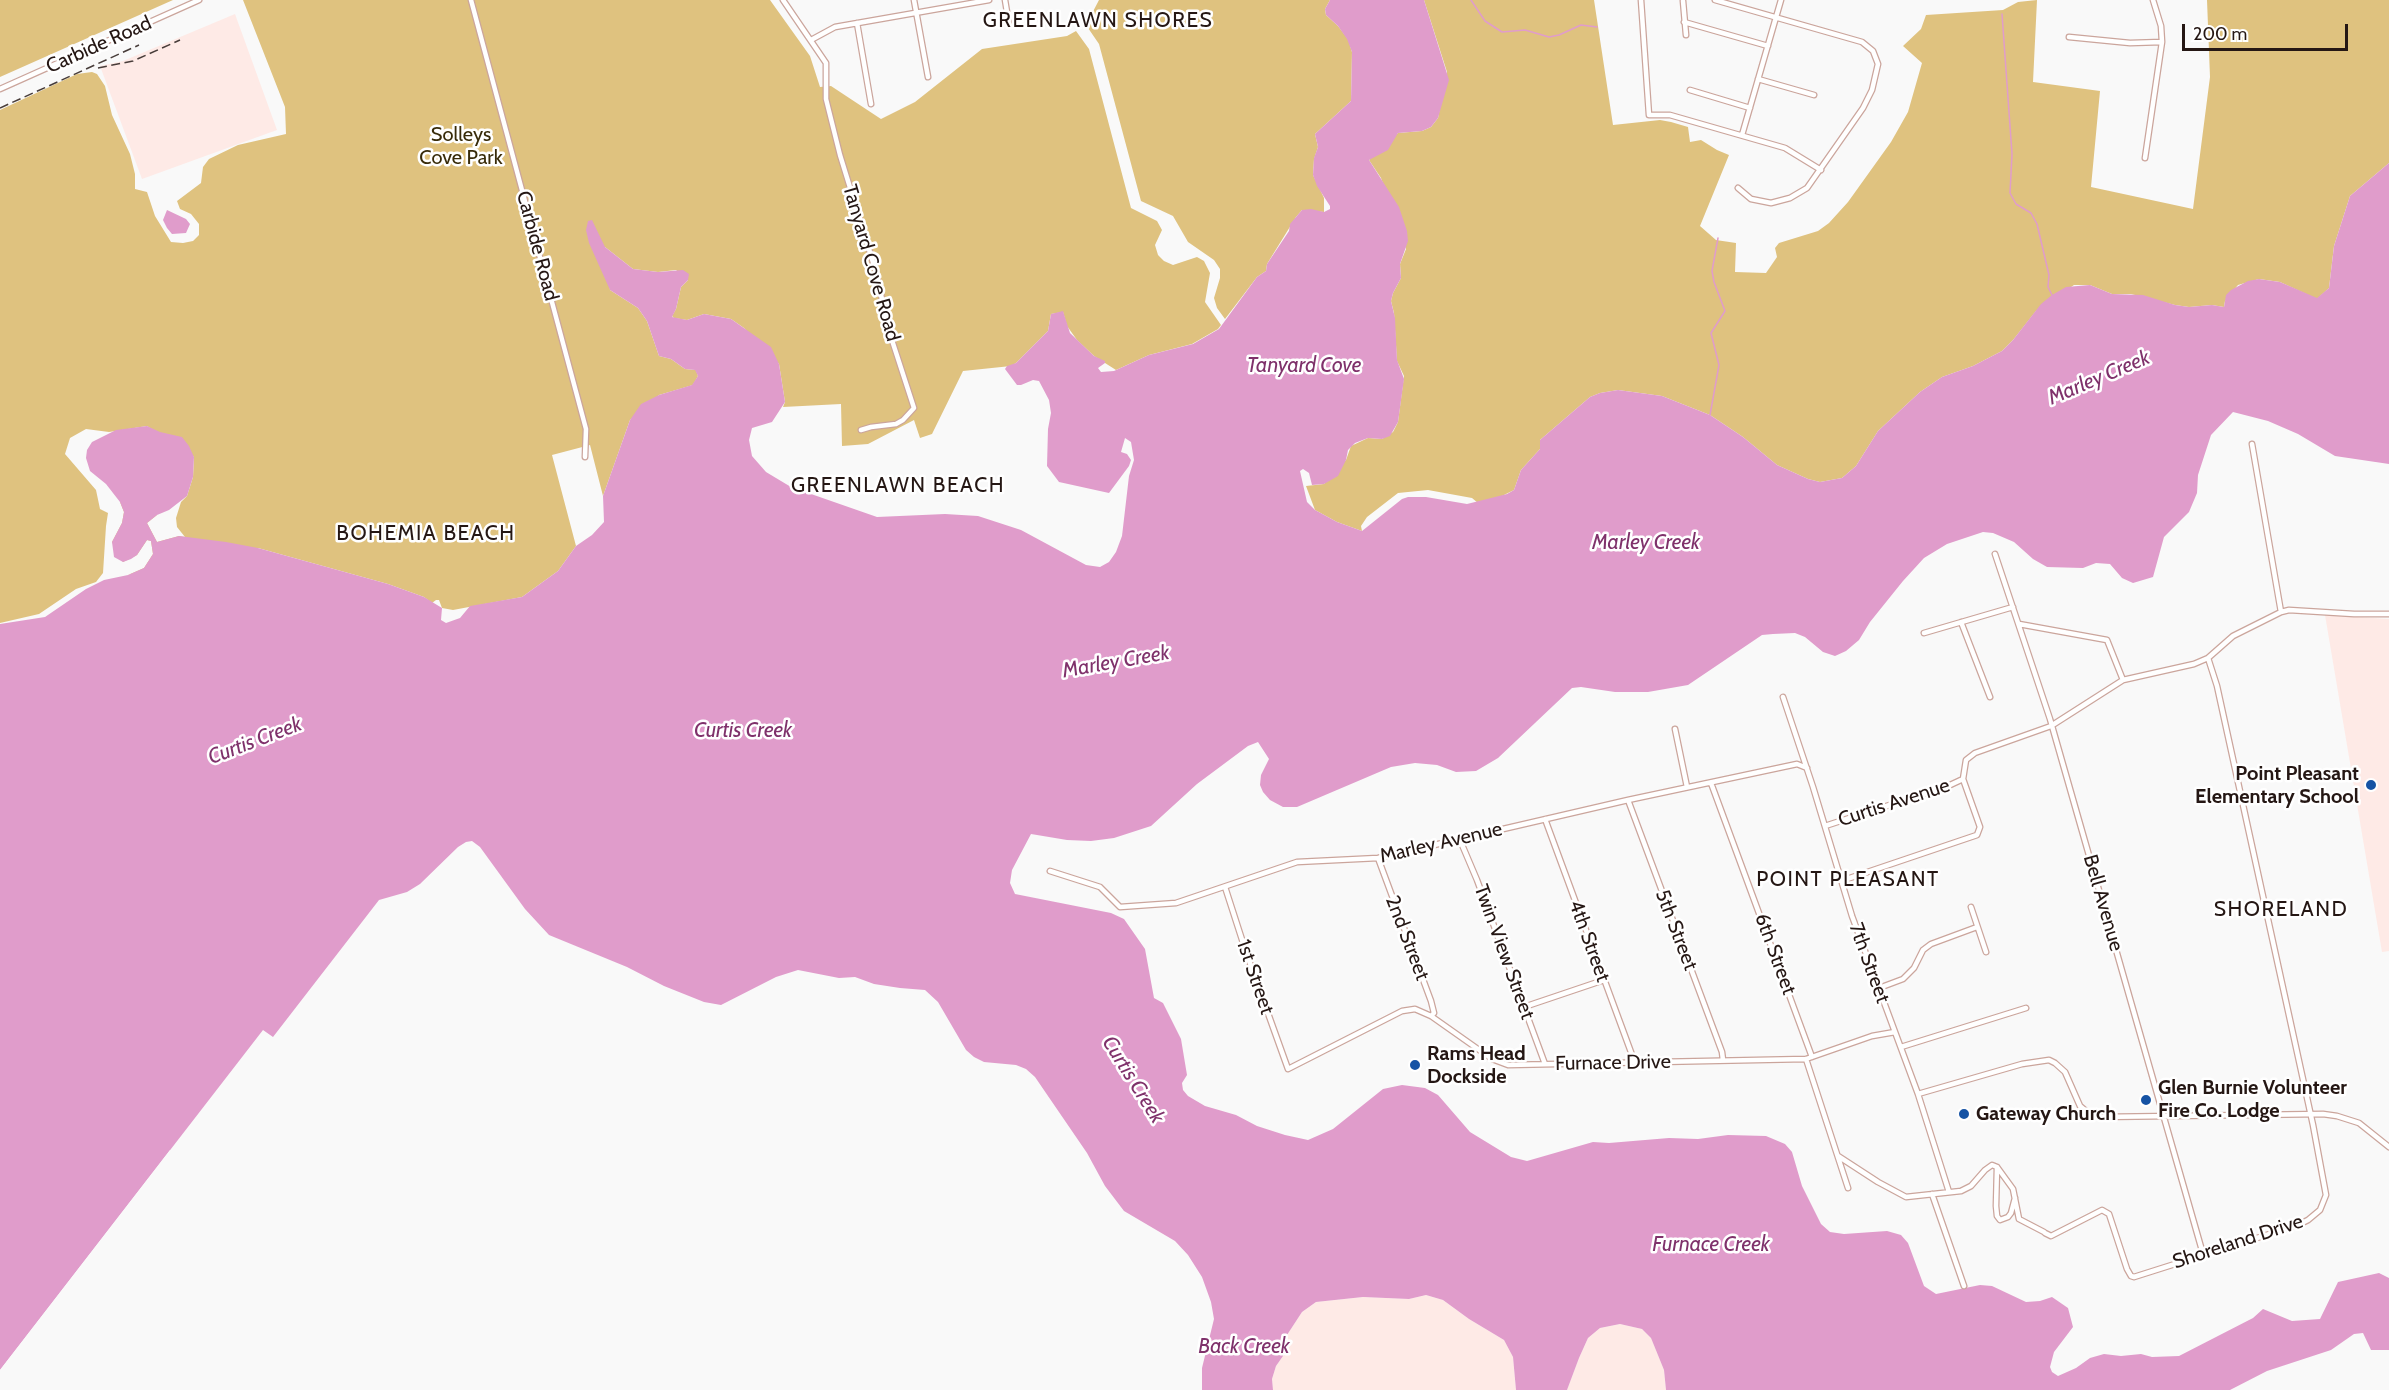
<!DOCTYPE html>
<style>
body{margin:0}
#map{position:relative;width:2389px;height:1390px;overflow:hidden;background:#f9f9f9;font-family:Cabin,sans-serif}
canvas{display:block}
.scale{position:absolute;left:2182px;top:24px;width:166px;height:27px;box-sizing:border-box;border:3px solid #251714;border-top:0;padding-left:8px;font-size:18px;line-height:21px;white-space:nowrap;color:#251714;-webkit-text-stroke:4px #fff;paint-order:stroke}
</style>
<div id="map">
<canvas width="2389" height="1390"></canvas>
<div class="scale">200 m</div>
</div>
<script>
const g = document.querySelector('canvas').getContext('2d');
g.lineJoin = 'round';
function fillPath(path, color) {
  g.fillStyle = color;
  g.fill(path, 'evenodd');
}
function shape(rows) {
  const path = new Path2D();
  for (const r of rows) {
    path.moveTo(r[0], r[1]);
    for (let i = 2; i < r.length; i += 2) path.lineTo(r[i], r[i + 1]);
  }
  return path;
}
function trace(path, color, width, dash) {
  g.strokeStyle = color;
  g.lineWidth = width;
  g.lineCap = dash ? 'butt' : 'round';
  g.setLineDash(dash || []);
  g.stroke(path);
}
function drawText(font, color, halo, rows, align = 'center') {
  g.font = font + ' Cabin,sans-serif';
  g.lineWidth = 5;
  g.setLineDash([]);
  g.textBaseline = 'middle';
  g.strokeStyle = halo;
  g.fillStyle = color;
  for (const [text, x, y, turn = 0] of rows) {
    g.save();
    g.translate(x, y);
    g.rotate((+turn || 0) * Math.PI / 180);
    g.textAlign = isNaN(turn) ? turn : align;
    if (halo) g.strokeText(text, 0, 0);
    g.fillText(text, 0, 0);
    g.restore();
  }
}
const built = shape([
 [235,14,277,130,142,179,100,66,123,61],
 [2325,615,2389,619,2389,951,2382,952],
 [1426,1295,1443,1300,1469,1319,1504,1340,1513,1357,1516,1390,1273,1390,1272,1379,1276,1366,1283,1356,1287,1335,1302,1312,1316,1302,1363,1297,1409,1299],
 [1620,1324,1642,1329,1651,1338,1664,1370,1666,1390,1567,1390,1579,1358,1588,1338,1600,1328]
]);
const green = shape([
 [0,0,173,0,0,77],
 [243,0,770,0,810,56,820,87,831,86,881,119,915,102,982,49,1067,36,1076,31,1089,49,1131,208,1157,221,1162,230,1155,245,1158,255,1164,261,1173,265,1197,257,1204,261,1210,273,1205,302,1221,325,1218,329,1192,344,1149,355,1116,370,1094,356,1077,340,1067,326,1063,312,1051,314,1048,331,1016,363,1011,366,963,371,932,434,920,438,914,420,868,444,842,446,841,404,783,407,785,402,779,364,744,328,731,319,715,316,704,314,687,320,674,318,672,316,676,309,681,287,688,280,676,270,658,272,633,269,605,247,610,290,638,308,647,321,659,356,671,359,685,369,696,370,698,376,693,385,659,395,630,420,603,496,590,445,552,455,576,546,558,571,522,597,453,610,442,608,439,600,436,600,432,603,424,597,388,584,258,548,128,575,144,568,153,554,151,541,147,540,137,555,123,562,112,542,122,523,124,512,120,502,157,515,147,523,157,542,179,536,185,537,177,527,176,518,181,502,187,496,193,477,194,457,147,426,109,432,86,429,70,438,65,454,96,490,100,509,108,513,106,526,103,573,96,582,76,589,39,614,0,623,0,110,77,74,92,72,97,74,105,86,112,115,130,154,135,174,135,189,147,192,155,216,171,242,183,243,193,241,199,235,199,224,191,214,180,209,177,201,201,183,203,167,209,159,238,145,286,134,285,107],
 [1099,0,1330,0,1325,9,1326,15,1338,26,1348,39,1352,52,1351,101,1315,134,1318,147,1314,159,1313,175,1324,198,1324,212,1302,210,1296,217,1267,264,1266,271,1257,277,1225,319,1217,308,1214,298,1220,278,1220,269,1214,260,1188,242,1173,216,1141,201,1099,44,1086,25],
 [1424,0,1594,0,1613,125,1660,120,1671,122,1688,127,1690,142,1701,140,1717,150,1729,155,1700,226,1716,240,1736,243,1735,272,1766,273,1777,257,1775,248,1779,243,1818,231,1829,223,1848,202,1891,142,1908,112,1922,63,1903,46,1921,29,1926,15,2003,10,2018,2,2037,0,2033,82,2100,91,2091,187,2193,209,2210,77,2207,0,2389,0,2389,163,2350,196,2334,246,2329,288,2317,299,2280,282,2259,279,2238,285,2225,301,2224,307,2212,305,2189,307,2175,305,2131,294,2112,294,2090,285,2074,285,2036,311,2013,340,2002,351,1973,366,1942,377,1920,392,1878,431,1856,466,1842,478,1820,482,1808,479,1777,465,1743,437,1710,415,1662,396,1618,390,1600,393,1590,397,1540,440,1540,449,1521,470,1514,490,1500,497,1478,503,1472,498,1428,490,1398,493,1367,517,1361,526,1362,531,1337,522,1315,510,1306,486,1324,484,1346,460,1351,446,1368,438,1382,439,1393,432,1398,422,1404,376,1397,361,1394,313,1391,301,1393,293,1401,278,1400,264,1406,249,1381,178,1369,160,1398,133,1422,131,1431,127,1438,118,1447,72]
]);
const water = shape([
 [1330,0,1424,0,1449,80,1438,118,1431,127,1422,131,1398,133,1388,150,1369,160,1399,207,1407,231,1408,241,1400,264,1401,278,1393,293,1391,301,1395,318,1397,360,1404,379,1398,422,1390,436,1382,439,1368,438,1355,443,1348,450,1346,460,1338,476,1324,484,1312,485,1309,473,1303,469,1300,471,1307,502,1315,510,1337,522,1362,531,1402,499,1408,497,1426,497,1467,504,1507,494,1514,490,1521,470,1540,449,1540,440,1590,397,1600,393,1618,390,1662,396,1710,415,1743,437,1777,465,1808,479,1820,482,1842,478,1856,466,1878,431,1920,392,1942,377,1973,366,2002,351,2013,340,2041,304,2052,295,2066,287,2090,285,2112,294,2143,295,2175,305,2189,307,2212,305,2224,307,2226,295,2231,290,2248,281,2259,279,2280,282,2317,298,2329,288,2334,246,2350,196,2389,163,2389,464,2335,456,2298,434,2268,421,2233,412,2211,435,2198,475,2197,493,2189,512,2164,537,2153,577,2133,583,2122,578,2110,564,2096,563,2083,568,2047,567,2033,559,2014,542,1993,533,1983,532,1947,544,1924,558,1903,581,1870,622,1859,640,1846,651,1835,656,1823,652,1805,637,1795,633,1773,634,1762,635,1688,685,1648,692,1615,692,1581,687,1572,688,1498,758,1476,771,1456,772,1437,765,1415,763,1391,767,1297,807,1283,807,1270,800,1263,792,1260,785,1261,775,1269,759,1258,742,1248,746,1197,784,1151,826,1114,838,1091,841,1067,840,1031,834,1012,870,1010,883,1015,894,1111,913,1124,919,1145,949,1154,998,1163,1003,1181,1039,1187,1075,1182,1083,1183,1090,1188,1096,1205,1106,1236,1115,1257,1126,1285,1135,1308,1140,1333,1129,1383,1089,1402,1085,1425,1088,1438,1095,1470,1132,1511,1157,1527,1161,1593,1142,1609,1143,1669,1138,1698,1139,1728,1135,1766,1136,1785,1144,1792,1152,1802,1186,1821,1224,1830,1232,1844,1234,1887,1231,1901,1235,1908,1243,1924,1286,1936,1294,1980,1285,1992,1286,2026,1302,2040,1301,2052,1297,2068,1308,2073,1327,2054,1352,2050,1367,2052,1372,2058,1376,2076,1368,2090,1358,2104,1354,2121,1356,2141,1354,2152,1357,2179,1356,2253,1318,2263,1309,2292,1321,2320,1319,2338,1282,2379,1273,2389,1278,2389,1350,2371,1350,2363,1333,2354,1334,2331,1350,2267,1371,2230,1390,1666,1390,1664,1370,1651,1338,1642,1329,1620,1324,1600,1328,1588,1338,1579,1358,1567,1390,1516,1390,1513,1357,1504,1340,1469,1319,1443,1300,1426,1295,1409,1299,1363,1297,1316,1302,1302,1312,1287,1335,1283,1356,1276,1366,1272,1379,1273,1390,1202,1390,1202,1368,1214,1319,1211,1302,1202,1277,1188,1255,1175,1241,1124,1211,1105,1186,1087,1153,1035,1077,1026,1069,1016,1065,984,1062,974,1057,966,1050,938,1002,925,990,900,988,874,984,855,977,839,978,798,970,776,977,721,1005,704,1002,664,986,627,967,549,935,525,909,480,847,472,841,466,842,458,847,420,884,407,892,379,900,273,1037,263,1030,0,1370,0,624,45,617,86,589,104,580,128,575,144,568,153,554,151,541,147,540,137,555,131,559,123,562,114,557,112,542,122,523,124,512,120,502,106,484,90,471,86,458,87,450,92,442,116,430,147,426,160,432,182,437,189,446,194,457,193,477,187,496,169,510,157,515,147,523,157,542,179,536,226,542,258,548,388,584,424,597,442,608,441,620,446,623,460,618,470,606,522,597,558,571,576,546,592,535,604,522,603,496,630,420,641,404,659,395,692,385,698,376,695,370,685,369,671,359,659,356,647,321,638,308,610,290,589,243,586,230,588,221,592,220,605,247,633,269,658,272,683,270,689,274,688,280,681,287,676,309,672,317,687,320,704,314,731,319,771,347,779,364,785,402,772,422,752,428,749,440,752,456,766,472,791,487,877,517,945,514,978,516,1021,530,1086,565,1100,567,1109,562,1116,552,1122,536,1129,476,1134,460,1131,442,1125,438,1121,452,1127,454,1131,460,1129,466,1109,493,1059,482,1047,466,1048,429,1051,413,1049,400,1039,381,1033,380,1021,385,1017,385,1005,369,1007,366,1016,363,1048,331,1051,314,1063,311,1070,333,1094,356,1105,361,1105,363,1098,368,1101,372,1114,371,1149,355,1193,344,1219,329,1257,277,1266,271,1267,264,1289,231,1290,224,1302,210,1311,209,1324,212,1330,209,1330,206,1317,186,1313,175,1314,158,1318,147,1315,134,1351,101,1352,52,1347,39,1338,26,1326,15,1325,9],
 [167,210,186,219,190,224,186,233,172,234,167,228,163,220]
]);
const pier = shape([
 [170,1150,173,1151,0,1373,0,1370]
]);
const stream = shape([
 [1471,0,1485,21,1502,32,1525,30,1549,37,1559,35,1581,25,1597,27],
 [2002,14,2012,154,2010,193,2016,204,2031,213,2037,224,2049,275,2048,287,2052,295],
 [1710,415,1719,365,1711,333,1725,311,1714,282,1712,271,1718,238]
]);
const street = shape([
 [471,0,586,429,585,457],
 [783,0,826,63,826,99,840,155,876,272,889,331,914,408,903,420,896,424,871,427,861,430],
 [914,0,928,77],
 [1005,0,1009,24],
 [1641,0,1649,115,1670,115,1785,148,1821,170],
 [1715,0,1862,42,1873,51,1878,64,1872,90,1863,108,1807,188,1790,198,1771,203,1751,199,1738,188],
 [1683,1,1686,35],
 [1684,22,1768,46],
 [857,23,871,104],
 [2069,37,2130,43,2162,42],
 [811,40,835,27,989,0],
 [1758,79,1814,95],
 [0,89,199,0],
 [1690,90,1750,108],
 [1742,135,1781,0],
 [2145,158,2162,42,2161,26,2153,0],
 [2252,444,2281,612],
 [1995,554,2050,719,2203,1254],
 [1961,622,1990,697],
 [2019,624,2107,640,2123,680],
 [1924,633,2013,607],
 [1783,697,1813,787,1852,916,1918,1094,1949,1192],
 [1675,729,1687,787],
 [1963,779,1966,760,1975,753,2051,726,2123,680,2194,664,2208,658,2233,636,2281,612,2289,610,2354,614,2389,614],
 [1711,783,1812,1057],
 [1628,800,1722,1052,1723,1060],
 [1545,819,1635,1063],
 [1825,826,1948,786,1963,779],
 [1460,840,1477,880,1545,1064],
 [1378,858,1431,1001,1434,1013,1431,1016],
 [1050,871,1100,887,1120,907,1176,903,1297,862,1378,858,1628,800,1797,764,1807,768],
 [1841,881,1977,835,1980,827,1963,779],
 [1225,887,1246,952,1288,1069,1402,1011,1415,1009,1431,1016,1492,1059,1508,1065,1806,1059,1872,1036,1895,1032],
 [1971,907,1986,952],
 [1879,988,1903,979,1914,968,1923,950,1931,944,1977,927],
 [1524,1007,1604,980],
 [1901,1047,2026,1008],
 [1806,1059,1848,1188],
 [1918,1094,2022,1064,2049,1060,2055,1063,2065,1072,2080,1106,2086,1111,2099,1117,2323,1114,2337,1116,2359,1123,2389,1147],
 [1838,1156,1878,1182,1906,1197,1961,1191,1971,1186,1985,1170,1992,1165,1997,1167,2013,1189,2019,1219,2044,1232],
 [1997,1167,1996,1206,1997,1216,2000,1220,2008,1217,2011,1213,2015,1198],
 [1932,1194,1964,1286],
 [2045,1233,2051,1236,2102,1210,2109,1214,2127,1269,2131,1276,2134,1277,2298,1225,2308,1220,2320,1210,2326,1195,2313,1125,2217,686,2208,658]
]);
const rail = shape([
 [98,68,133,61,180,40],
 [0,108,139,45]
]);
const markers = [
 [2371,785,6,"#1653a4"],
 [1415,1065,6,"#1653a4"],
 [2146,1100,6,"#1653a4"],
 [1964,1114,6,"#1653a4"]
];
const streetNames = [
 ["Carbide Road",99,45,-24],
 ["Carbide Road",537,246,75],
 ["Tanyard Cove Road",871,263,74],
 ["Curtis Avenue",1894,803,-18],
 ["Marley Avenue",1441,843,-13],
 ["Bell Avenue",2103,903,74],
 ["5th Street",1676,930,69],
 ["2nd Street",1407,938,69],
 ["4th Street",1589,941,70],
 ["Twin View Street",1504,952,70],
 ["6th Street",1775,954,70],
 ["7th Street",1869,963,70],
 ["1st Street",1255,977,71],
 ["Furnace Drive",1613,1063,-1],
 ["Shoreland Drive",2238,1242,-18]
];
const parkNames = [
 ["Solleys",461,135],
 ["Cove Park",461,158]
];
const poiNames = [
 ["Point Pleasant",2359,774,"right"],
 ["Elementary School",2359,797,"right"],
 ["Rams Head",1427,1054],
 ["Dockside",1427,1077],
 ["Glen Burnie Volunteer",2158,1088],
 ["Fire Co. Lodge",2158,1111],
 ["Gateway Church",1976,1114]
];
const neighbourhoodNames = [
 ["GREENLAWN SHORES",1098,21],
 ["GREENLAWN BEACH",898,486],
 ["BOHEMIA BEACH",426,534],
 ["POINT PLEASANT",1848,880],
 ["SHORELAND",2281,910]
];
const waterNames = [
 ["Tanyard Cove",1304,366],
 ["Marley Creek",2099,378,-23],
 ["Marley Creek",1646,543],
 ["Marley Creek",1116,662,-10],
 ["Curtis Creek",743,731],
 ["Curtis Creek",255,741,-21],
 ["Curtis Creek",1133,1080,58],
 ["Furnace Creek",1711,1245],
 ["Back Creek",1244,1347]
];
fillPath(built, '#feeae6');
fillPath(green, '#dfc27f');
fillPath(water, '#e09ccb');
fillPath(pier, '#f9f9f9');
trace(stream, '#e09ccb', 1.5);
trace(street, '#cba59c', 7);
trace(street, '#fff', 4.5);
trace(rail, '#483d3a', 1.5, [9, 4.5]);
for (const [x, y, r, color] of markers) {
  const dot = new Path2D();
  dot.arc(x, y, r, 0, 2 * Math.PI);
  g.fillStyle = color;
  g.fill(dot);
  trace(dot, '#fff', 2);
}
drawText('20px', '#251714', '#fff', streetNames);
drawText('20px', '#382b09', '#fff', parkNames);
drawText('bold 20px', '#251714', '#fff', poiNames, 'left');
g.letterSpacing = '1.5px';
drawText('21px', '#251714', '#fff', neighbourhoodNames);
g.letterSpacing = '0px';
drawText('italic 21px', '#7f316b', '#fff', waterNames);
</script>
